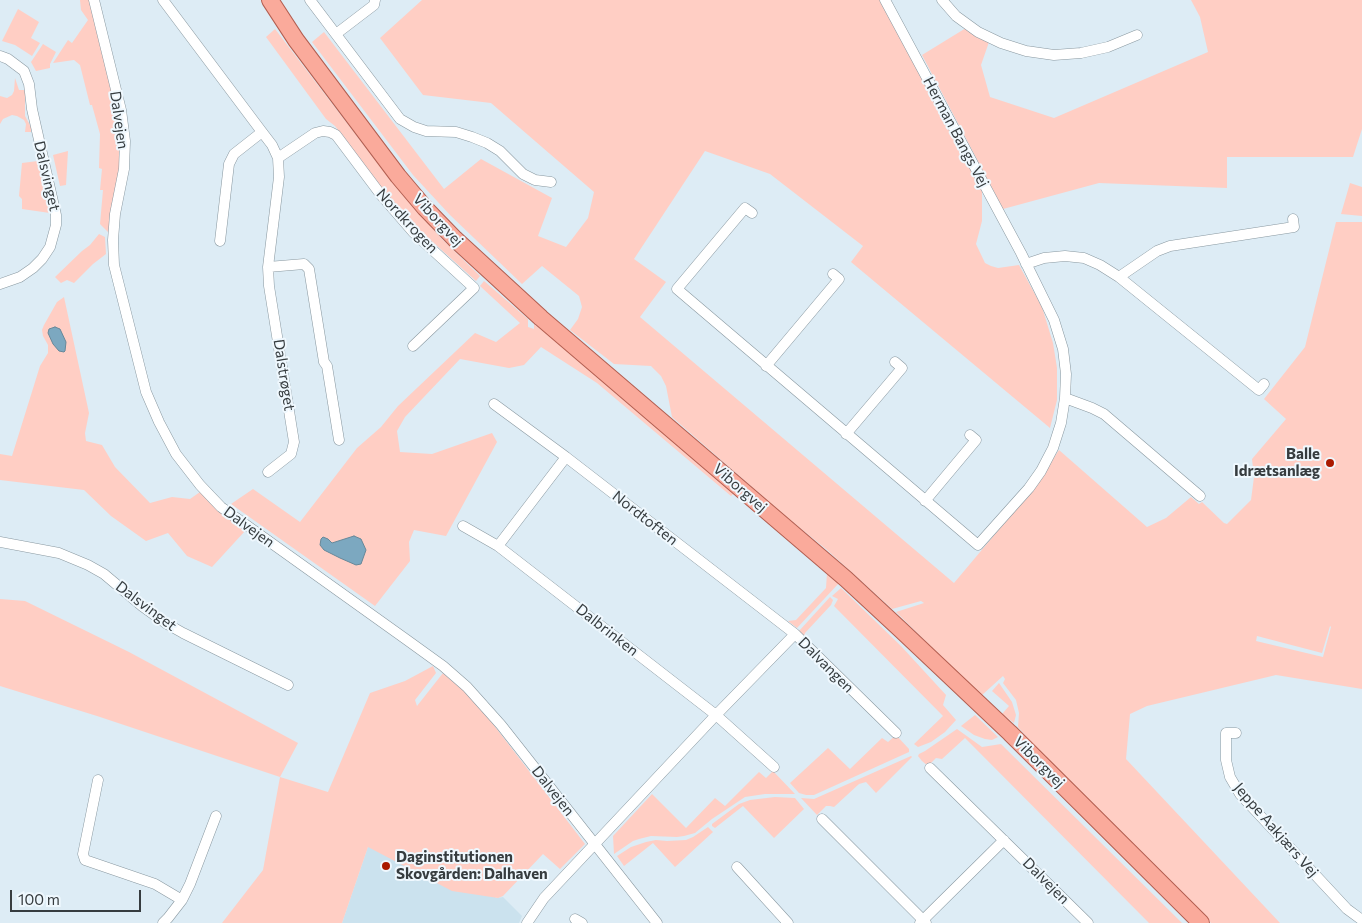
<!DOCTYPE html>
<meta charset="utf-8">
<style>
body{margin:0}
#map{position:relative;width:1362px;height:923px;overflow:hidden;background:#ddecf5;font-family:Commissioner,sans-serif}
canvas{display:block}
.scale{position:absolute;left:10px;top:890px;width:131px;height:22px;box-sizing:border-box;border:2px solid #363c3f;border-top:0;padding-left:6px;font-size:15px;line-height:18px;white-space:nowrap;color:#363c3f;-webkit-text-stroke:4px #eff8fe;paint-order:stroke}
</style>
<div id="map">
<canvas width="1362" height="923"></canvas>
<div class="scale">100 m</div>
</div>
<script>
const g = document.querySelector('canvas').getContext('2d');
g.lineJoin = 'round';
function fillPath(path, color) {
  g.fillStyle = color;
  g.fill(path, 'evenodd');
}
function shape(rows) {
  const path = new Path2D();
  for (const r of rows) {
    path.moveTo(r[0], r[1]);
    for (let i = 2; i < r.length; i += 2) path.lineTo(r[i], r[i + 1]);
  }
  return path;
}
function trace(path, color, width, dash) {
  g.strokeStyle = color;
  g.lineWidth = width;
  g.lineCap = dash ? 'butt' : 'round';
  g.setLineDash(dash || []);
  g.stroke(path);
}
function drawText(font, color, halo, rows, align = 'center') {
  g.font = font + ' Commissioner,sans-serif';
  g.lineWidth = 4;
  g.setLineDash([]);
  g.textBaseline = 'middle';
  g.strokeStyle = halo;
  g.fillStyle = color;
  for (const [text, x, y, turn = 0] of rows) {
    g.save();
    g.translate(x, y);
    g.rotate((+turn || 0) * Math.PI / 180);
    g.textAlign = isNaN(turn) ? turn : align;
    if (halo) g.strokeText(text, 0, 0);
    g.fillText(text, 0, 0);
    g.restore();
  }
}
const built = shape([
 [370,841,497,898,503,897,522,916,519,923,342,923]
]);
const green = shape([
 [80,0,89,0,116,110,121,153,120,169,109,233,100,224,103,190,100,190,102,169,99,168,100,134,92,105,90,105,80,65,74,60,53,63,68,40,72,43,88,20,81,10],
 [422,0,881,0,982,189,982,221,976,244,985,263,991,266,998,268,1019,265,1042,307,1053,343,1057,368,1057,400,1050,428,851,262,863,246,770,174,705,151,634,259,666,282,640,317,954,583,1033,489,1059,450,1147,527,1166,518,1191,497,1199,504,1202,502,1224,523,1227,524,1251,500,1254,477,1252,459,1286,419,1264,399,1305,347,1336,222,1362,222,1362,689,1276,675,1147,706,1130,714,1126,759,1280,923,1211,923,1058,772,1018,727,1019,713,1016,700,1003,683,1005,679,1003,676,981,696,896,612,924,603,921,601,892,609,826,549,784,515,672,417,666,386,661,376,651,366,614,364,570,330,578,319,582,307,579,296,542,266,522,284,450,215,413,175,312,42,324,32,444,189,481,159,552,198,538,236,566,247,588,218,594,192,491,103,423,95,380,38],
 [1330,626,1331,627,1323,657,1256,641,1257,636,1322,653],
 [1191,0,1362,0,1362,129,1353,157,1227,157,1227,188,1099,183,1003,209,922,55,966,28,989,42,981,65,990,97,1054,118,1208,52,1200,17],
 [18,9,39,22,31,38,40,43,32,56,15,45,2,41],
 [275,29,382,169,412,206,442,239,480,276,476,281,414,225,390,199,335,126,326,119,266,37],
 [43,44,56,52,50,64,50,68,36,71,31,62],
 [15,78,19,90,25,90,25,116,31,127,31,132,25,132,26,124,24,120,17,116,12,115,3,119,0,124,0,96,7,98,12,95,14,91],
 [68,151,66,185,60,186,53,155],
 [38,161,50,213,22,209,22,199,19,196,22,163],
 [1350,183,1362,187,1362,216,1341,214],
 [99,234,105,237,106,254,93,264,74,283,67,280,61,283,55,277,82,251,90,245],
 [484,281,528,319,528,327,534,329,534,324,550,336,734,493,731,496,597,383,541,347,524,365,509,368,460,359,405,417,397,431,400,452,432,454,492,433,497,442,446,536,414,530,409,542,410,561,375,606,231,504,253,489,300,522,357,448,381,427,398,406,475,333,496,342,520,323,480,286],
 [64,297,89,413,85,433,86,441,102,445,115,467,150,503,172,497,190,499,200,492,220,511,245,531,212,567,187,556,168,533,146,541,111,516,84,490,0,480,0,454,12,456,40,366,48,353,48,345,43,336,42,330,44,325,57,302],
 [827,573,839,583,797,628,788,621,796,620,826,588],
 [841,588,901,646,946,695,943,705,956,720,945,732,931,742,918,747,914,744,943,716,834,606,838,599,832,596],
 [830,597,833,600,831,605,805,633,804,636,799,631],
 [0,599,25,601,129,652,298,743,280,777,328,792,370,693,405,681,433,666,436,673,415,700,417,706,443,673,464,691,483,711,585,844,560,869,543,854,503,896,498,898,452,891,368,847,342,923,222,923,263,870,280,777,97,716,0,686],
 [999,683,1012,702,1016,715,1014,723,1002,714,1009,706,992,691],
 [975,715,998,737,992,740,985,739,974,735,961,726],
 [957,729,982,747,1001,744,1182,923,1149,923,965,738,942,759,936,758,928,766,922,761,918,756,919,754,925,751],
 [896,735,909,749,909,752,814,795,806,795,799,793,790,783,828,748,850,769,882,738,888,742],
 [911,756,912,757,876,793,866,782,859,784,834,807,830,806,826,806,817,815,801,798,814,799],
 [773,771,795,794,765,794,745,797,712,819,695,833,684,836,677,837,651,836,639,839,633,841,614,854,613,836,652,794,686,828,715,798,725,806,759,772,766,778],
 [775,797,795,798,804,809,774,838,743,806,715,828,712,826,712,824,739,804,750,800],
 [708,827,713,832,675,867,653,843,624,866,617,856,631,847,646,842,656,840,667,841,686,840,693,837]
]);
const water = shape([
 [55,327,60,329,66,342,65,351,64,352,59,351,53,344,48,333,49,329,55,327],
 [354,536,361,539,366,550,361,564,356,565,340,558,324,550,320,545,321,539,323,537,328,539,332,543,354,536]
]);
const street = shape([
 [94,0,121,110,125,141,124,169,115,214,113,240,114,265,146,392,159,422,176,454,200,485,221,507,407,640,443,666,467,687,501,725,657,923],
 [163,0,262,132,272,145,278,158,279,177,268,267,269,286,294,442,291,454,268,472],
 [310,0,400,119,414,127,426,131,456,132,472,137,487,143,500,151,523,174,535,180,551,182],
 [942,0,956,16,978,32,1001,43,1026,51,1054,55,1081,53,1108,47,1137,35],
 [336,34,374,5,375,0],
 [0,56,8,59,24,71,29,84,32,109,56,215,56,225,50,247,42,259,33,268,20,277,0,284],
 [278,158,315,133,323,131,330,132,336,135,381,195,413,232,474,288,413,346],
 [752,213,745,208,677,289,978,545,1029,488,1041,471,1053,448,1061,423,1065,398,1066,374,1063,349,1054,320,1021,253,885,0],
 [220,241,229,164,234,154,262,132],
 [1026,264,1044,258,1065,256,1084,258,1100,265,1119,277,1259,390,1264,384],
 [268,267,304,264,309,269,324,362,327,366,339,440],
 [1119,277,1157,251,1170,246,1294,227,1293,219],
 [766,366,839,279,833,274],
 [1065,398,1092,408,1104,414,1200,496],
 [494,404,566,457,795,634,896,733],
 [846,434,902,368,895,362],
 [925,501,976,440,970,435],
 [463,526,498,546,716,715,774,767],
 [0,542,59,553,88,565,104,574,142,606,167,624,183,633,288,685],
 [498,546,566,457],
 [1236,733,1226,733,1226,760,1230,777,1240,794,1347,909,1362,920],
 [930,768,1088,923],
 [98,780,83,854,85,860,155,884,182,900],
 [822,819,926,923],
 [737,867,788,923],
 [575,919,582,923],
 [163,923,168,918,182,900,190,884,216,816],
 [527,923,544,898,716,715,795,634],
 [920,923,1004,840]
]);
const primary = shape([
 [270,0,296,40,398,176,425,208,455,239,541,318,846,579,901,630,1010,733,1201,923]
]);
const markers = [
 [1330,463,5,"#aa1a00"],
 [386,866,5,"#aa1a00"]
];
const streetNames = [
 ["Dalvejen",119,120,82],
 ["Herman Bangs Vej",956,132,62],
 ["Dalsvinget",47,176,77],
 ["Viborgvej",438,220,47],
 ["Nordkrogen",407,221,47],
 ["Dalstrøget",284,375,81],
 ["Viborgvej",740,488,41],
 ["Nordtoften",645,518,38],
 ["Dalvejen",249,527,36],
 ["Dalsvinget",146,606,37],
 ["Dalbrinken",607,630,38],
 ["Dalvangen",826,665,45],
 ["Viborgvej",1039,762,45],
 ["Dalvejen",553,791,52],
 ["Jeppe Aakjærs Vej",1276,830,49],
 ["Dalvejen",1046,881,45]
];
const poiNames = [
 ["Balle",1320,454],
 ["Idrætsanlæg",1320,471],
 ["Daginstitutionen",396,857,"left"],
 ["Skovgården: Dalhaven",396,874,"left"]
];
fillPath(built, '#cbe2ee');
fillPath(green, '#ffcec4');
fillPath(water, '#7ca8c0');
trace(water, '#678899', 1);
trace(street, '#8998a0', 11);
trace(primary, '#b35e50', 18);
trace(street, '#fff', 10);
trace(primary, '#faaa9b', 16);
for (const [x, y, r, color] of markers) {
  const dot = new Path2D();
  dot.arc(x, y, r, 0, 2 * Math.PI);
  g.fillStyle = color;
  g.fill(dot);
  trace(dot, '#eff8fe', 2);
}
drawText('15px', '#363c3f', '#eff8fe', streetNames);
drawText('bold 15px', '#363c3f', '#eff8fe', poiNames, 'right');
</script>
